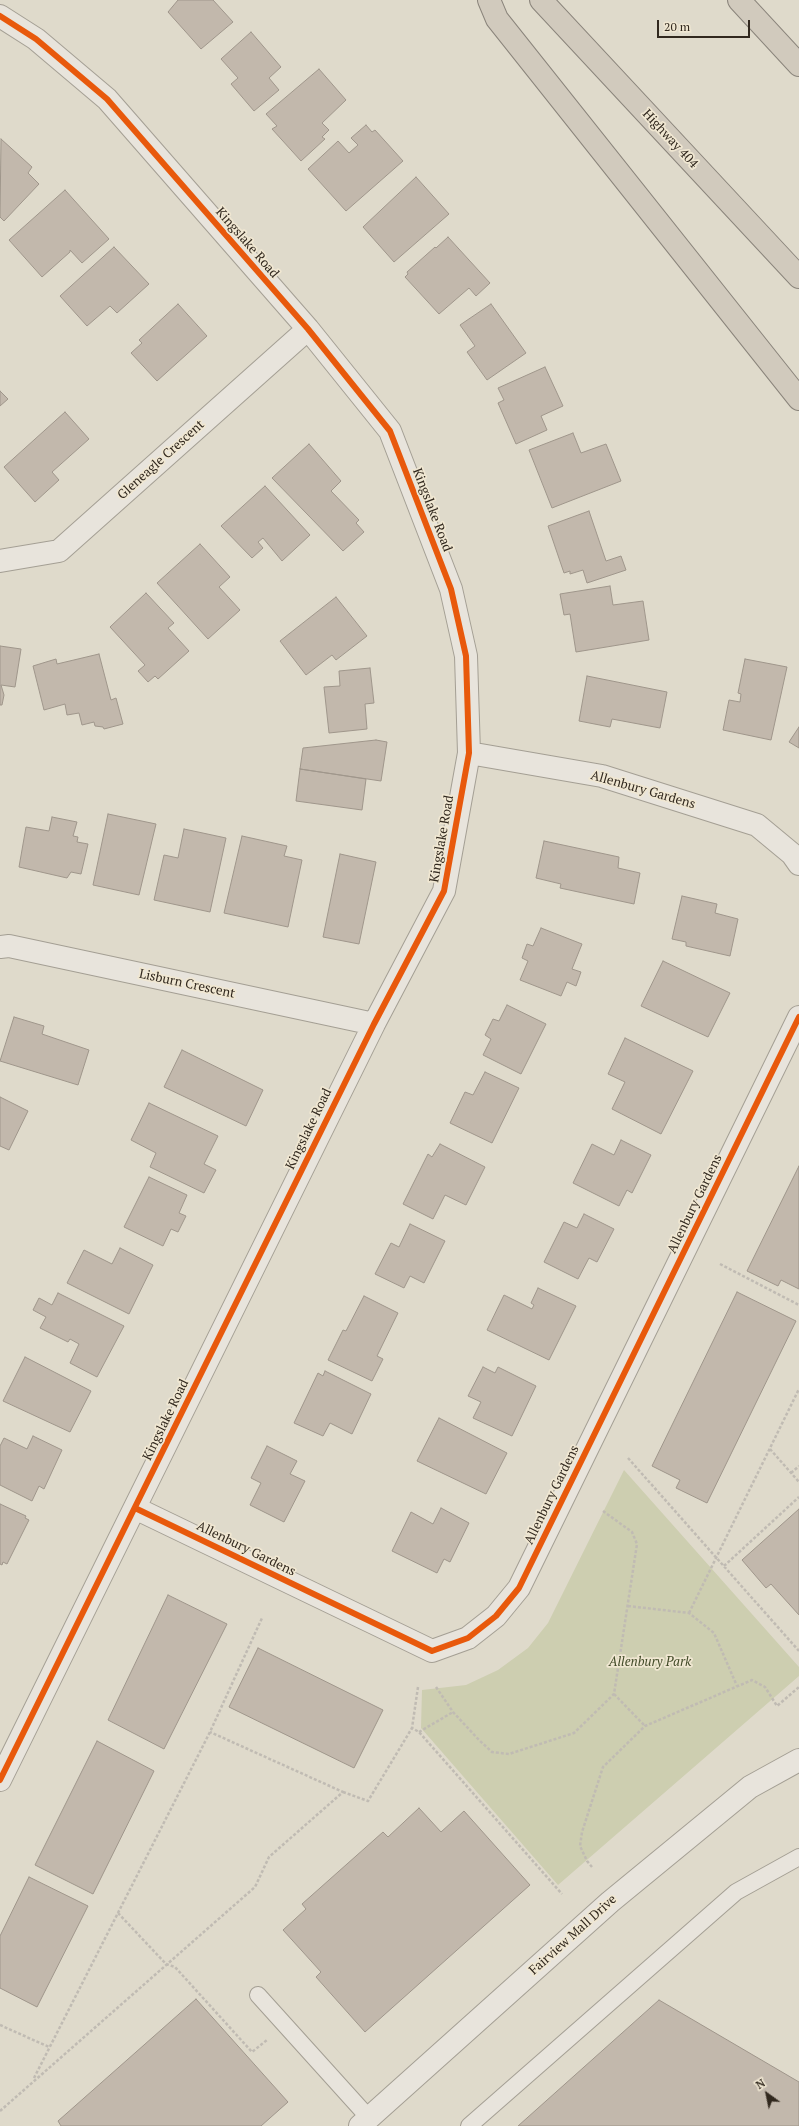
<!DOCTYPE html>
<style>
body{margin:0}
#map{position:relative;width:799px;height:2126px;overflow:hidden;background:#dfdacb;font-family:"PT Serif",serif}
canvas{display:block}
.north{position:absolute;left:747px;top:2074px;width:40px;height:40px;-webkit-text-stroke:3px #f0e7d2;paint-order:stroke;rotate:327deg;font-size:11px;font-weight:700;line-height:16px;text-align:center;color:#31281e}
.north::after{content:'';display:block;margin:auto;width:14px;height:18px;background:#31281e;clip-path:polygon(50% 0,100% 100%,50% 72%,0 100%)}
.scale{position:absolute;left:657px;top:20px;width:93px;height:18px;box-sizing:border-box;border:2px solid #31281e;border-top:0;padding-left:5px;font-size:12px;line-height:14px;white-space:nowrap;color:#31281e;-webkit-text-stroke:3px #f0e7d2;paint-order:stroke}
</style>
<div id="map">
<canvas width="799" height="2126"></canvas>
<div class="north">N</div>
<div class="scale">20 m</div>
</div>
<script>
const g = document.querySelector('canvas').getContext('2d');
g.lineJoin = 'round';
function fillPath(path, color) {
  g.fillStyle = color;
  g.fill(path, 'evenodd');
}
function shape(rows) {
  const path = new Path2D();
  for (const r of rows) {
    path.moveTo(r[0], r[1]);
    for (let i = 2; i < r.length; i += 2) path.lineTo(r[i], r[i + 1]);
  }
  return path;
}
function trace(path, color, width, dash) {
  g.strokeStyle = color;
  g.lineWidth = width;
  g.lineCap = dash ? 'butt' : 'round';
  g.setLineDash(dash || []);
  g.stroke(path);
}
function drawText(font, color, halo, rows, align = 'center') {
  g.font = font + ' "PT Serif",serif';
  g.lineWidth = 3.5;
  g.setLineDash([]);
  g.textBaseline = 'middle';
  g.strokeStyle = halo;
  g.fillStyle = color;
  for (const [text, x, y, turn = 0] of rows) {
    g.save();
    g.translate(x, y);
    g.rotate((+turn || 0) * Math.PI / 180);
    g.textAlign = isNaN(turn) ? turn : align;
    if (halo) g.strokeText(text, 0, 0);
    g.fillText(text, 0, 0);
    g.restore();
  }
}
const green = shape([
 [624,1470,799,1667,799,1676,558,1885,421,1728,422,1690,466,1685,498,1670,528,1648,548,1623]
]);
const building = shape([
 [178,0,213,0,233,22,201,49,168,12,178,0],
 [251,32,281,67,269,78,279,90,254,111,231,84,238,78,221,59,251,32],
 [319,69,346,100,322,123,329,130,322,137,325,139,301,161,272,129,277,126,266,114,319,69],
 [366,125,372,132,375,130,403,161,346,211,308,169,338,141,349,153,358,145,351,138,366,125],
 [1,139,32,167,28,173,39,184,4,221,0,217,1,139],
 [416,177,449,214,394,262,363,227,416,177],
 [65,190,109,239,82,263,70,250,70,252,42,277,9,240,65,190],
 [448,237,490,283,476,296,469,288,439,314,405,277,408,274,407,272,435,247,436,248,448,237],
 [114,247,149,284,117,313,110,306,87,326,60,296,114,247],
 [178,304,207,336,157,381,131,353,142,343,139,340,178,304],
 [491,304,526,353,487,380,467,352,475,346,460,325,491,304],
 [545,367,563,406,541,416,547,430,516,444,498,403,504,400,498,388,545,367],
 [0,391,8,399,0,406,0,391],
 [65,412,89,439,52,472,59,480,35,502,4,467,65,412],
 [573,433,581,453,606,444,621,481,552,508,529,450,573,433],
 [309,444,341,481,331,491,359,520,356,523,364,532,343,551,272,478,309,444],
 [265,486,310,535,282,561,263,538,258,542,263,548,252,558,221,526,265,486],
 [589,511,606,561,621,556,626,570,587,583,583,570,570,574,570,571,564,573,548,526,589,511],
 [200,544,230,577,219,587,240,610,208,639,157,583,200,544],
 [610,586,613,605,643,601,649,640,576,652,570,614,564,615,560,594,610,586],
 [146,593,174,623,168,628,189,651,158,679,155,676,148,682,138,671,145,665,110,627,146,593],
 [336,597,367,636,336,660,332,655,306,675,280,641,336,597],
 [0,646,21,649,15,687,1,685,4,695,2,705,0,705,0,646],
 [99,654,111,700,116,698,123,724,104,729,103,727,95,726,94,722,82,725,79,713,67,715,65,704,44,710,33,666,56,659,57,664,99,654],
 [745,659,787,667,771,740,723,730,729,700,740,702,741,694,738,693,745,659],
 [370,668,374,703,365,704,367,729,329,733,324,687,340,686,339,671,370,668],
 [587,676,667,692,660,728,612,719,610,727,579,721,587,676],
 [799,727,799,748,789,742,799,727],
 [376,740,387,742,381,781,300,769,303,748,376,740],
 [300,769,366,779,362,810,296,801,300,769],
 [108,814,156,824,139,895,93,885,108,814],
 [52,817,77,822,73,836,78,837,77,842,88,844,81,874,71,872,67,878,19,867,26,827,49,831,52,817],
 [184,829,226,838,210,912,154,900,164,855,178,858,184,829],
 [242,836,287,846,284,856,302,860,288,927,224,913,242,836],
 [544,841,619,857,618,868,640,873,634,904,560,888,561,884,536,878,544,841],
 [340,854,376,862,359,944,323,937,340,854],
 [682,896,717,904,715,913,738,919,730,956,686,946,686,942,672,939,682,896],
 [541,928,582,944,572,969,581,972,576,986,567,982,561,996,520,980,528,961,522,958,527,944,533,946,541,928],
 [663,961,730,993,708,1037,641,1006,663,961],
 [507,1005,546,1024,521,1074,483,1055,491,1039,485,1035,493,1019,499,1021,507,1005],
 [14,1017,44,1026,42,1034,89,1050,78,1085,0,1061,14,1017],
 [625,1038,693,1071,661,1134,612,1109,625,1082,608,1074,625,1038],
 [182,1050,263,1090,246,1126,164,1087,182,1050],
 [485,1072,519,1088,492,1143,450,1123,465,1092,473,1095,485,1072],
 [0,1097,28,1111,9,1150,0,1146,0,1097],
 [149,1103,218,1136,204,1164,216,1170,204,1193,150,1167,156,1153,131,1140,149,1103],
 [621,1140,651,1155,632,1193,627,1190,619,1206,573,1183,592,1144,614,1155,621,1140],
 [440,1144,485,1167,466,1205,445,1195,433,1219,403,1204,428,1154,432,1157,440,1144],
 [799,1166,799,1289,781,1280,778,1286,747,1271,799,1166],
 [149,1177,187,1195,179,1213,186,1216,178,1232,171,1229,163,1246,124,1227,149,1177],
 [584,1214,614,1229,597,1262,589,1258,578,1279,544,1262,564,1222,577,1228,584,1214],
 [410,1224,445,1241,424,1283,410,1276,404,1288,375,1274,391,1243,399,1247,410,1224],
 [120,1248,153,1265,129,1314,67,1283,84,1250,112,1264,120,1248],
 [538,1288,576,1306,549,1360,487,1330,504,1295,532,1309,534,1305,531,1303,538,1288],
 [737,1292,796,1321,707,1503,676,1488,680,1480,652,1466,737,1292],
 [58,1293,124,1326,97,1377,70,1363,79,1344,70,1339,68,1342,40,1328,46,1317,33,1310,39,1298,52,1305,58,1293],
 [364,1296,398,1313,377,1356,383,1359,372,1381,328,1360,343,1330,346,1331,364,1296],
 [25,1357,91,1391,70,1432,3,1401,25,1357],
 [483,1367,495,1373,498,1367,536,1386,512,1436,473,1418,481,1402,468,1396,483,1367],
 [325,1371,371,1394,352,1434,330,1423,323,1436,294,1423,318,1373,323,1376,325,1371],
 [439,1418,507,1453,486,1494,417,1461,439,1418],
 [33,1436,62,1450,44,1489,39,1486,32,1501,0,1485,0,1446,4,1438,27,1449,33,1436],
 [267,1446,297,1461,290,1474,305,1481,284,1522,250,1505,261,1483,251,1478,267,1446],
 [0,1504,26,1516,25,1518,29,1520,7,1564,3,1562,2,1565,0,1564,0,1504],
 [441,1508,469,1523,450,1562,444,1559,437,1573,392,1551,411,1512,433,1524,441,1508],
 [799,1509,799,1615,771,1584,766,1588,742,1560,799,1509],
 [168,1595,227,1624,164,1749,108,1720,168,1595],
 [258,1648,383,1710,354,1768,229,1707,258,1648],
 [97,1741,154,1771,93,1894,35,1865,97,1741],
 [419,1808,441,1832,464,1811,530,1885,365,2032,316,1977,321,1972,283,1930,306,1909,302,1904,383,1832,388,1837,419,1808],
 [29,1877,88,1906,37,2007,0,1988,0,1936,29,1877],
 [196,1999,288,2102,261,2126,61,2126,58,2121,196,1999],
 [659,2000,799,2082,799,2126,518,2126,659,2000]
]);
const path = shape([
 [720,1264,799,1305],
 [770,1449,799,1482],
 [628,1458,799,1651],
 [791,1473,799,1466],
 [724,1566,799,1497],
 [628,1606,689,1613,714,1633,737,1686],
 [689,1613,799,1389],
 [418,1687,412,1728,419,1732,562,1894],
 [436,1687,453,1712,479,1740,492,1752,509,1754,574,1733,614,1694,637,1544,632,1532,603,1511],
 [614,1694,645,1726],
 [419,1732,453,1712],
 [343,1792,368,1801,412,1728],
 [592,1867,587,1861,580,1846,582,1832,603,1767,645,1726,752,1680,765,1687,777,1706,799,1687],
 [118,1913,166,1964,175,1967,252,2052,267,2040],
 [0,2025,49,2047],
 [34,2078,210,1732,262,1618],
 [0,2111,255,1887,269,1857,343,1792,210,1732]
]);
const service = shape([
 [258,1995,369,2118],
 [469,2126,736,1892,799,1857]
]);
const minor = shape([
 [0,16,36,39,107,99,308,329,390,431,451,589,466,656,469,753,444,891,374,1024,0,1780],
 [0,561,59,551,308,329],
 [469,753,602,776,757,825,792,854,799,864],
 [0,947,9,946,374,1024],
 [135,1508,432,1651,468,1638,496,1616,519,1588,799,1017]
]);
const tertiary = shape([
 [360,2126,610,1902,750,1787,799,1760]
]);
const motorway = shape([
 [489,0,497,19,799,399],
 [541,0,799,277],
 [739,0,799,65]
]);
const cycleway = shape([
 [0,16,36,39,107,99,308,329,390,431,451,589,466,656,469,753,444,891,374,1024,0,1780],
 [135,1508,432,1651,468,1638,496,1616,519,1588,799,1017]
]);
const streetNames = [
 ["Highway 404",670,139,47],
 ["Kingslake Road",247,243,49],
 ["Gleneagle Crescent",161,460,-42],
 ["Kingslake Road",432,510,69],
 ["Allenbury Gardens",643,790,16],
 ["Kingslake Road",442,839,-80],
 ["Lisburn Crescent",187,984,12],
 ["Kingslake Road",309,1129,-64],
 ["Allenbury Gardens",695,1204,-64],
 ["Kingslake Road",166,1420,-64],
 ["Allenbury Gardens",552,1495,-64],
 ["Allenbury Gardens",246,1549,26],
 ["Fairview Mall Drive",573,1935,-42]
];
const parkNames = [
 ["Allenbury Park",650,1662]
];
fillPath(green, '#cdceb0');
fillPath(building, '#c2b8ac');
trace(building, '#9f968b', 1);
trace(service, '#a49f94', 18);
trace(minor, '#a49f94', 24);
trace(tertiary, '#a49f94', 24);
trace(motorway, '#8a847b', 24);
trace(path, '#c0bbb3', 2.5, [3, 2]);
trace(service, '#e8e4dc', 16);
trace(minor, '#e8e4dc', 22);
trace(tertiary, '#e8e4dc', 22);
trace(motorway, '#d1cabd', 22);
trace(cycleway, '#e8590c', 6);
drawText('13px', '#31281e', '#f0e7d2', streetNames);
drawText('italic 13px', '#424b28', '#f0e7d2', parkNames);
</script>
